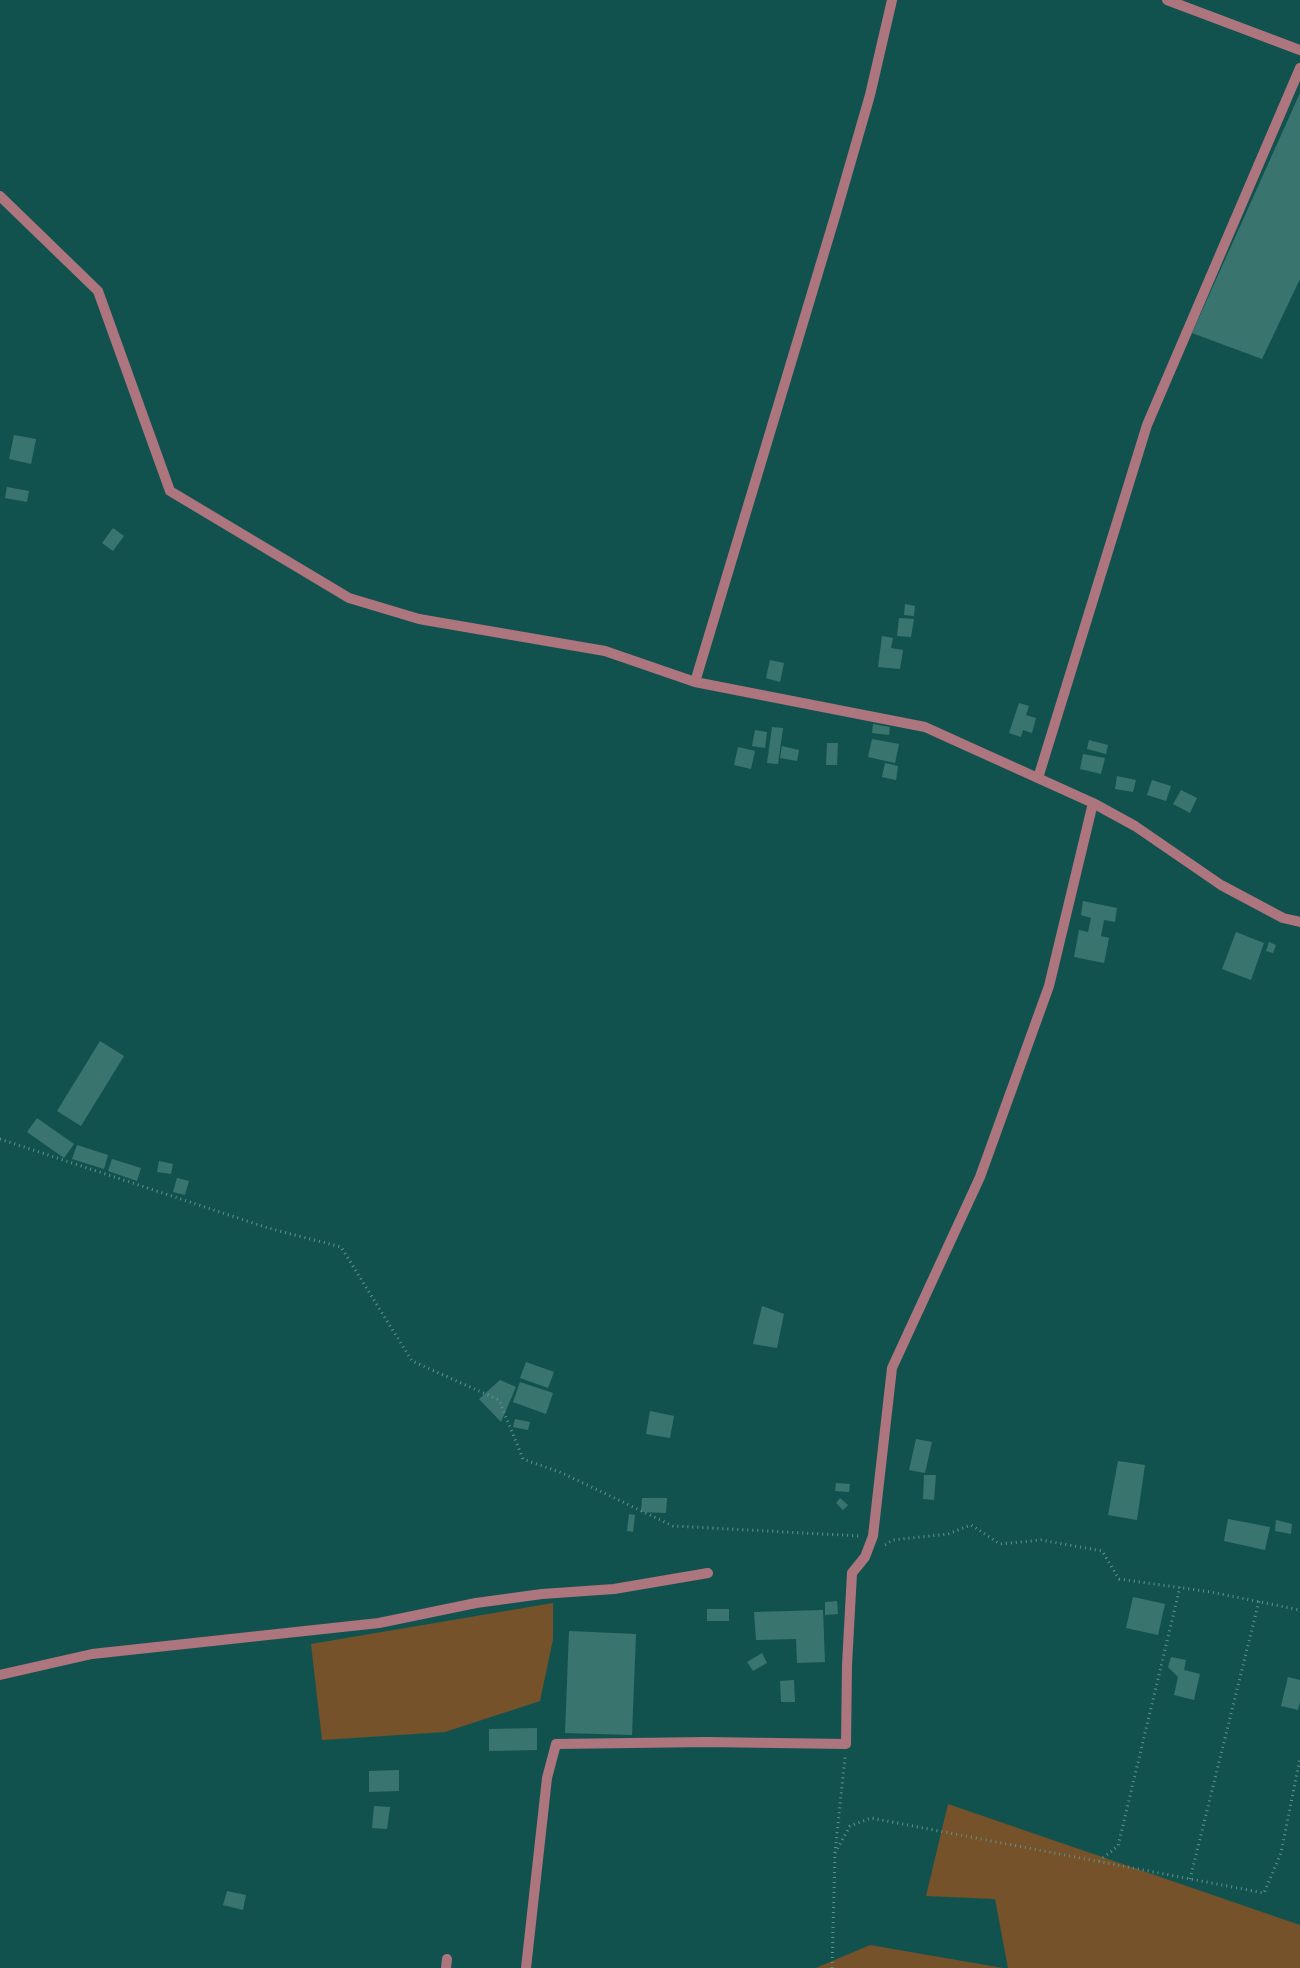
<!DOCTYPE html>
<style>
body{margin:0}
canvas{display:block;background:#12524e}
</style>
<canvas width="1300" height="1968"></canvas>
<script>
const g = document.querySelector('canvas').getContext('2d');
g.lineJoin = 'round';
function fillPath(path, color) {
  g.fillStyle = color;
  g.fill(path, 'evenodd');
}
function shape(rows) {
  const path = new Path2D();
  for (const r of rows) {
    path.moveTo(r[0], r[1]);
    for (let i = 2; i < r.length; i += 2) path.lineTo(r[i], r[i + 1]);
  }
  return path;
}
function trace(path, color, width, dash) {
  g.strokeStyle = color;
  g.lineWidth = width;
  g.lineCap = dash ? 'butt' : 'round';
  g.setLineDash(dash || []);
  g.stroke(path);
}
const green = shape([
 [553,1603,553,1639,540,1701,445,1732,322,1740,311,1644],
 [948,1804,1300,1925,1300,1968,1008,1968,995,1899,926,1896],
 [870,1945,1003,1968,816,1968]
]);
const building = shape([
 [1300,93,1300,279,1262,359,1192,333],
 [14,435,36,439,31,464,9,459],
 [7,487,29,491,27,502,5,498],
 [113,528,124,536,113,551,102,543],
 [905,604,915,606,914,616,904,615],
 [899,618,914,619,911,637,897,636],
 [882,636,893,638,891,648,903,650,900,669,878,667],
 [770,660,784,663,780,682,766,678],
 [1019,703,1029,706,1026,715,1036,718,1032,733,1023,730,1021,737,1009,733],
 [873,724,890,727,889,735,872,733],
 [772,727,783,728,778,764,767,763],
 [755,730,767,732,765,748,752,746],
 [872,739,899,744,895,763,868,757],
 [1089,740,1108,745,1106,754,1087,749],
 [827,743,838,743,837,765,826,765],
 [782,746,799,750,797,761,780,758],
 [738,747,755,751,751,769,734,765],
 [1083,754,1105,758,1101,774,1080,769],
 [885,763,898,766,896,780,882,777],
 [1117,776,1136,780,1133,792,1115,789],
 [1152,780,1171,786,1166,801,1147,795],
 [1181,790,1197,798,1190,813,1173,804],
 [1083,901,1117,908,1115,922,1104,920,1101,936,1109,938,1104,963,1074,957,1079,930,1088,932,1091,918,1081,915],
 [1236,932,1264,943,1251,980,1222,969],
 [1269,942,1276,945,1273,953,1266,951],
 [100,1041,124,1056,81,1126,57,1111],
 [37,1118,74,1144,64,1158,27,1132],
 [77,1145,108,1155,104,1169,72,1159],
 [112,1159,141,1168,137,1181,108,1171],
 [159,1161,173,1164,171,1174,157,1172],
 [177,1178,189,1181,185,1195,173,1192],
 [762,1306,784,1314,777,1348,753,1344],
 [526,1362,554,1372,548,1388,520,1378],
 [500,1380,516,1387,501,1422,479,1399],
 [520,1382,553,1393,546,1414,513,1402],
 [650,1411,674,1416,670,1438,646,1434],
 [515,1419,530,1422,528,1430,513,1427],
 [916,1439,932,1442,925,1473,909,1470],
 [1118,1461,1145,1465,1137,1520,1108,1515],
 [924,1475,936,1475,934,1500,923,1499],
 [836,1483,850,1484,849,1492,835,1491],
 [642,1498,667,1498,666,1513,641,1512],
 [840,1498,848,1505,843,1510,836,1503],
 [629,1514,635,1515,633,1532,627,1531],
 [1228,1519,1270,1527,1265,1550,1224,1541],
 [1276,1520,1292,1524,1291,1534,1275,1531],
 [1133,1597,1165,1604,1158,1635,1126,1628],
 [837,1601,838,1614,825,1615,825,1602],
 [707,1609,729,1609,729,1621,707,1621],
 [823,1610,825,1662,797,1663,796,1639,756,1640,754,1612],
 [569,1631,636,1634,632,1735,565,1733],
 [762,1653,767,1663,753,1671,747,1662],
 [1171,1657,1186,1660,1184,1670,1200,1674,1194,1700,1174,1695,1178,1677,1168,1667],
 [1288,1677,1300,1680,1300,1702,1298,1710,1281,1706],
 [794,1680,795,1702,781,1702,780,1681],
 [537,1728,537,1750,489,1751,489,1729],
 [399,1770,399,1791,369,1792,369,1771],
 [374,1806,390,1807,387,1829,372,1828],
 [227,1891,246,1895,243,1910,223,1905]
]);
const path = shape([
 [0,1139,268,1228,341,1247,412,1361,499,1400,523,1459,562,1473,673,1526,860,1536],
 [885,1545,893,1540,948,1534,971,1525,1000,1544,1041,1540,1102,1551,1119,1579,1211,1592,1300,1610],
 [835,1853,850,1826,871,1818,1264,1893,1281,1853,1300,1758],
 [1099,1861,1118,1846,1180,1587],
 [1190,1879,1259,1601],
 [832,1968,835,1853,845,1757]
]);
const street = shape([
 [1167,0,1300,50],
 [0,196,98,291,170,491,349,598,419,619,605,651,695,682,925,727,1093,803,1135,826,1221,885,1283,918,1300,922],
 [695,682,836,213,870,95,892,0],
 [1038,778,1147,425,1300,68],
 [0,1675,92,1654,379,1623,476,1603,542,1594,614,1589,708,1573],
 [446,1968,447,1959],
 [526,1968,547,1778,556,1744,706,1742,846,1744,847,1665,852,1573,865,1557,873,1536,892,1368,980,1177,1049,986,1093,803]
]);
fillPath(green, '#755229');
fillPath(building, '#3a746f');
trace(path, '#60918d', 3, [1, 4]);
trace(street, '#ad757e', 10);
</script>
